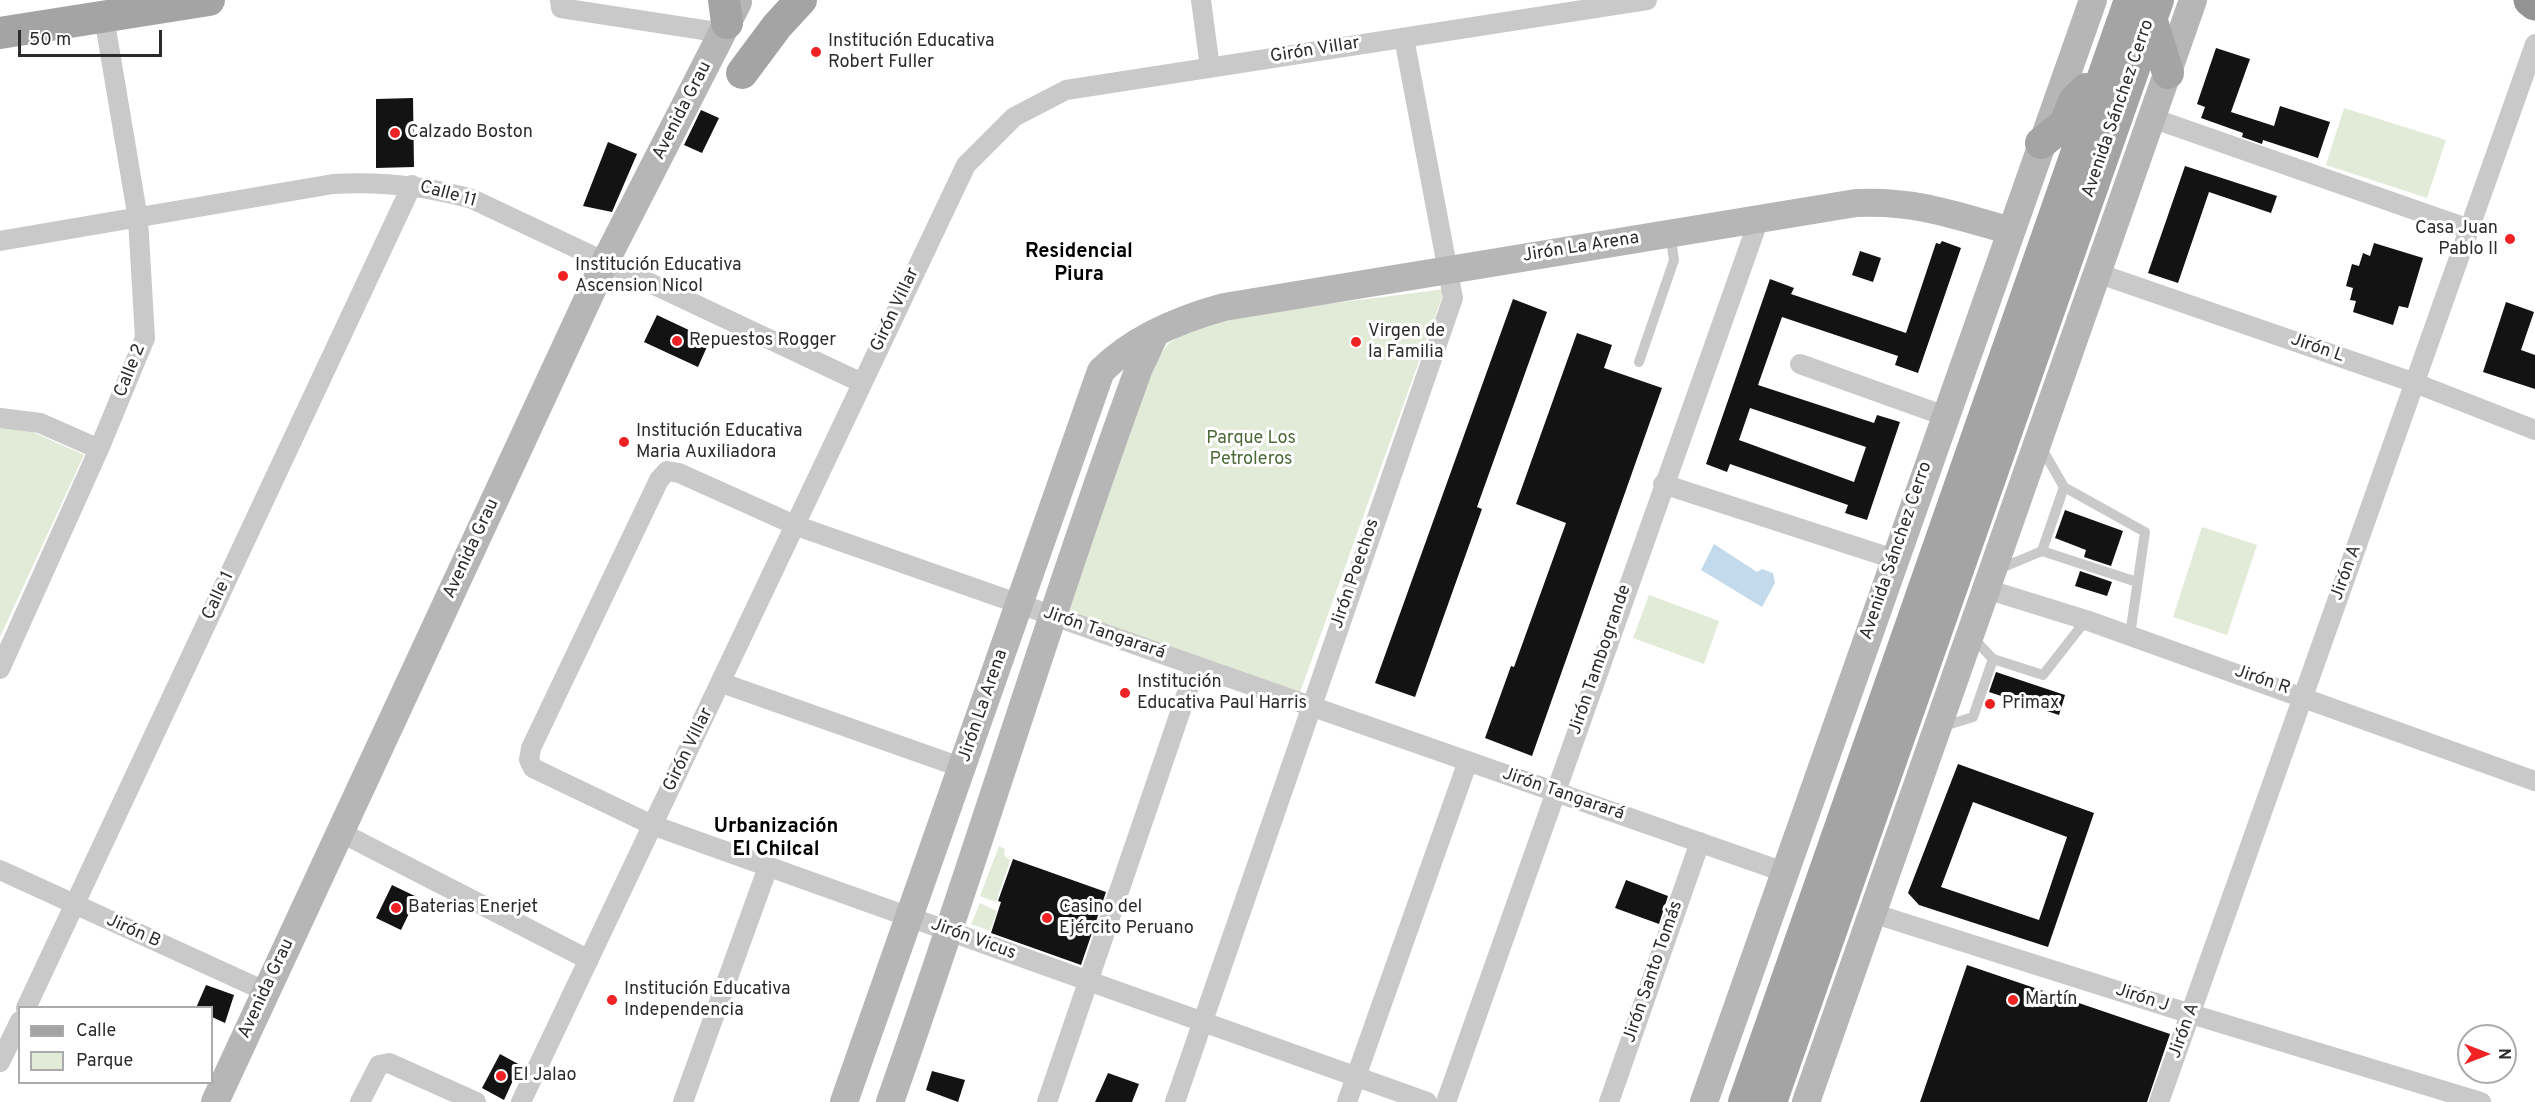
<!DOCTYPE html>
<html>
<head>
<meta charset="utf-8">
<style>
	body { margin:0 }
	#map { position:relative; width:2535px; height:1102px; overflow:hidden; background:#fff; font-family:Overpass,sans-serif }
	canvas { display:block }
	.legend { position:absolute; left:18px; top:1006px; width:195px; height:78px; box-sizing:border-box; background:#fff; border:2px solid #ababab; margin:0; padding:8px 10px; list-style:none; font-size:18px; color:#2c2c2c }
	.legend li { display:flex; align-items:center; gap:12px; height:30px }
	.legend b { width:30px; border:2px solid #ababab }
	.north { position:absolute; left:2457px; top:1024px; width:60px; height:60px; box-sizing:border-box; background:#fff; border:2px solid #ababab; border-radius:50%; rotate:90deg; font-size:16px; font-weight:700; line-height:24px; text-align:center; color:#2c2c2c }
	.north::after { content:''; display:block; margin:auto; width:21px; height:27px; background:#f02223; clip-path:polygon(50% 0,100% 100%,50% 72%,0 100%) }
	.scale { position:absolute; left:18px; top:30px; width:144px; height:27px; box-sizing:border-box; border:3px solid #2c2c2c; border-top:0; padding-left:8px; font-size:18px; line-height:21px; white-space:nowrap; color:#2c2c2c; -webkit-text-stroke:4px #fff; paint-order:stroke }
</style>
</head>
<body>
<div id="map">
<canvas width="2535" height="1102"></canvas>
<ul class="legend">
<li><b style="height:8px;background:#a4a4a4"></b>Calle</li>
<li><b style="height:16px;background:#e1ebd8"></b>Parque</li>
</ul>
<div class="north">N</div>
<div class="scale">50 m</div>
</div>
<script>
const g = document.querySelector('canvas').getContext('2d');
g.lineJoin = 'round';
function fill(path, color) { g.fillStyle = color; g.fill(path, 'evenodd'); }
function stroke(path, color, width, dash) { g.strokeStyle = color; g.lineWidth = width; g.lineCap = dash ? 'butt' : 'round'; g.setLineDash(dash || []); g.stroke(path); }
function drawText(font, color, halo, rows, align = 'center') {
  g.font = font + ' Overpass,sans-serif'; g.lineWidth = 6; g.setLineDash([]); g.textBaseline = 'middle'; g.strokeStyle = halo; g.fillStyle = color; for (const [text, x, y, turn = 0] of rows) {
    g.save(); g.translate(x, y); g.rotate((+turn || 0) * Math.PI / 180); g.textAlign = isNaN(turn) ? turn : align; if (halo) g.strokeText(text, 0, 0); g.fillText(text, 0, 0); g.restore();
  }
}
fill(new Path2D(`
	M2344,108L2446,140L2427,198L2326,165Z
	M1445,289L1299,695L1059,609L1135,390L1168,344L1192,328L1218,318Z
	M0,428H24L84,455L0,637Z
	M2202,527L2257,545L2227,635L2173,617Z
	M1649,595L1719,621L1704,664L1633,638Z
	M999,846L1005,849L1004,855L1010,861L996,902L980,896Z
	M980,903L997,911L990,931L971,924Z`), '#e1ebd8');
fill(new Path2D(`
	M1714,544L1757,572L1762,569L1773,573L1775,583L1762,607L1701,570Z`), '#c3daed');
fill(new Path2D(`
	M2216,48L2250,59L2231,112L2274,126L2280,106L2330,122L2318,158L2263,140L2262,144L2242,137L2243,133L2201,118L2205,107L2197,104Z
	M413,98L414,167L376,168V99Z
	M701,110L719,118L702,153L684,145Z
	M608,142L637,154L612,212L583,206Z
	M2185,166L2277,196L2271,213L2209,192L2178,283L2148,273Z
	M1942,241L1961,248L1918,373L1895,365L1898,356L1782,317L1758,385L1874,423L1877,415L1900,422L1867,520L1845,513L1848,505L1730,464L1727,472L1706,464L1770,279L1794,288L1791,294L1906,333L1936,243L1940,244ZM1750,408L1866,447L1854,482L1739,440Z
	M2374,243L2423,258L2408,308L2399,306L2393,325L2353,312L2356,301L2350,300L2353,288L2346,286L2352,264L2359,266L2363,253L2370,256Z
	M1860,251L1881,258L1873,282L1852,275Z
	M1513,299L1547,312L1477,507L1482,509L1415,697L1375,683Z
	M2506,302L2534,312L2521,350L2535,355V389L2483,372Z
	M657,315L710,340L698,367L644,342Z
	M1577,333L1612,345L1604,368L1662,388L1532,756L1485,738L1511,666L1514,667L1566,523L1516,504Z
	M2065,510L2123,531L2111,566L2084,557L2086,550L2055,538Z
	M2080,571L2112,582L2107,596L2075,586Z
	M1996,672L2065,695L2059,715L1989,692Z
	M1958,764L2094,813L2048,947L1919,905L1908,893ZM1973,802L2067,837L2039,920L1941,887Z
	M1013,859L1106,892L1081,965L991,933L1001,902L998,901Z
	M1626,880L1668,896L1659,924L1615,908Z
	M392,885L417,897L401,930L376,918Z
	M1967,965L2170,1034L2147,1102H1920Z
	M206,985L234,995L225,1023L212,1017V1008H196Z
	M500,1054L520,1065L504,1100L482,1088Z
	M932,1071L965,1080L958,1102L926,1090Z
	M1108,1073L1139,1084L1132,1102H1095Z`), '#131313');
stroke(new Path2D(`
	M1639,362L1674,260L1670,234
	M2064,487L2145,532L2130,635
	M2042,551L2137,582
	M1999,569L2042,551L2064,487L2041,447
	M1993,659L2043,675L2086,620
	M1941,727L1973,717L1993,659L1972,637`), '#c9c9c9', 10);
stroke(new Path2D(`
	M560,0L561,8L723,33
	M1201,0L1210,68
	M2152,118L2469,229
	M0,241L333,184C381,181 426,186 472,199L862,383
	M2097,273L2415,383L2535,430
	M1800,364L1945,416
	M0,418L40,423L99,449
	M1663,484L1894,559
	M1986,589L2086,620L2535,781
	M0,669L99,449L145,338L138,219L104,17
	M722,683L963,768
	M340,832L589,960
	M0,870L267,992
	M1872,913L2191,1014L2481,1102
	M26,1008L412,185
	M0,1062L20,1021
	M360,1102L379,1065L389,1063L476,1102
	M521,1102L966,165L1014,117L1066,90L1647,0
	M683,1102L768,867
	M1047,1102L1196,666
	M1175,1102L1453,298L1404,38
	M1347,1102L1468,761
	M1427,1102L652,825L533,768L529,760L531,748L659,480L667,471L679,473L797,526L1784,872
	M1446,1102L1759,219
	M1609,1102L1700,842
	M2159,1102L2535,44`), '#c9c9c9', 20);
stroke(new Path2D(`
	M215,1102L605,262L738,2
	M844,1102L1101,371C1134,338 1180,319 1224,307L1856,203C1914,200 1955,215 2011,231
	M890,1102C976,859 1050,611 1139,368L1155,334
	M1704,1102L2093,0
	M1806,1102L2193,0`), '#b6b6b6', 28);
stroke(new Path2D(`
	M724,0L727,23
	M2151,18L2168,73
	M0,33L209,0
	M742,73L777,26L801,0
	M2041,143L2065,124L2074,101L2086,89
	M1744,1102L2130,0
	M1771,1102L2158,0`), '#a4a4a4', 32);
stroke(new Path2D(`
	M2530,0L2535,4`), '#939393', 33);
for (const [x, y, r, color] of [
	[816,52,6,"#f02223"],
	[395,133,6,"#f02223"],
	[2510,239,6,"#f02223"],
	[563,276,6,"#f02223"],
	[677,341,6,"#f02223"],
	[1356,342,6,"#f02223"],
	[624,442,6,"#f02223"],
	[1125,693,6,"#f02223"],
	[1990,704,6,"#f02223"],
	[396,908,6,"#f02223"],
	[1047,918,6,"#f02223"],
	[612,1000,6,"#f02223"],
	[2013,1000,6,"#f02223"],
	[501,1076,6,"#f02223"]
]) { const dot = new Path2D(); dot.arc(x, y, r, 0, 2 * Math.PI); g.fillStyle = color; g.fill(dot); stroke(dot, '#fff', 2); }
drawText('18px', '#2c2c2c', '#fff', [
	["Institución Educativa",828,42],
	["Robert Fuller",828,63],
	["Calzado Boston",407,133],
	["Casa Juan",2498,229,"right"],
	["Pablo II",2498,250,"right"],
	["Institución Educativa",575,266],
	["Ascension Nicol",575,287],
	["Virgen de",1368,332],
	["la Familia",1368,353],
	["Repuestos Rogger",689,341],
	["Institución Educativa",636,432],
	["Maria Auxiliadora",636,453],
	["Institución",1137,683],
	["Educativa Paul Harris",1137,704],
	["Primax",2002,704],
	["Baterias Enerjet",408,908],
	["Casino del",1059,908],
	["Ejército Peruano",1059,929],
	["Institución Educativa",624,990],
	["Independencia",624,1011],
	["Martín",2025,1000],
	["El Jalao",513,1076]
], 'left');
drawText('18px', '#2c2c2c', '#fff', [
	["Girón Villar",1315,51,-9],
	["Avenida Sánchez Cerro",2119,109,-71],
	["Avenida Grau",683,111,-63],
	["Calle 11",448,195,15],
	["Jirón La Arena",1581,248,-9],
	["Girón Villar",896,310,-65],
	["Jirón L",2317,349,19],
	["Calle 2",131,371,-68],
	["Avenida Grau",472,549,-65],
	["Avenida Sánchez Cerro",1897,551,-71],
	["Jirón A",2347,573,-70],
	["Jirón Poechos",1356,574,-71],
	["Calle 1",219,596,-65],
	["Jirón Tangarará",1104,634,19],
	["Jirón Tambogrande",1601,660,-71],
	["Jirón R",2262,681,19],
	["Jirón La Arena",984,706,-71],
	["Girón Villar",689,750,-64],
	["Jirón Tangarará",1563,795,19],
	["Jirón B",133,932,24],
	["Jirón Vicus",973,940,20],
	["Jirón Santo Tomás",1654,972,-71],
	["Avenida Grau",267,989,-65],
	["Jirón J",2142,999,18],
	["Jirón A",2185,1031,-70]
]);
drawText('18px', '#4c6a37', '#fff', [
	["Parque Los",1251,439],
	["Petroleros",1251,460]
]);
drawText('bold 20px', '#000', '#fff', [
	["Residencial",1079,253],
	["Piura",1079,276],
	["Urbanización",776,828],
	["El Chilcal",776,851]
]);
</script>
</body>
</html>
